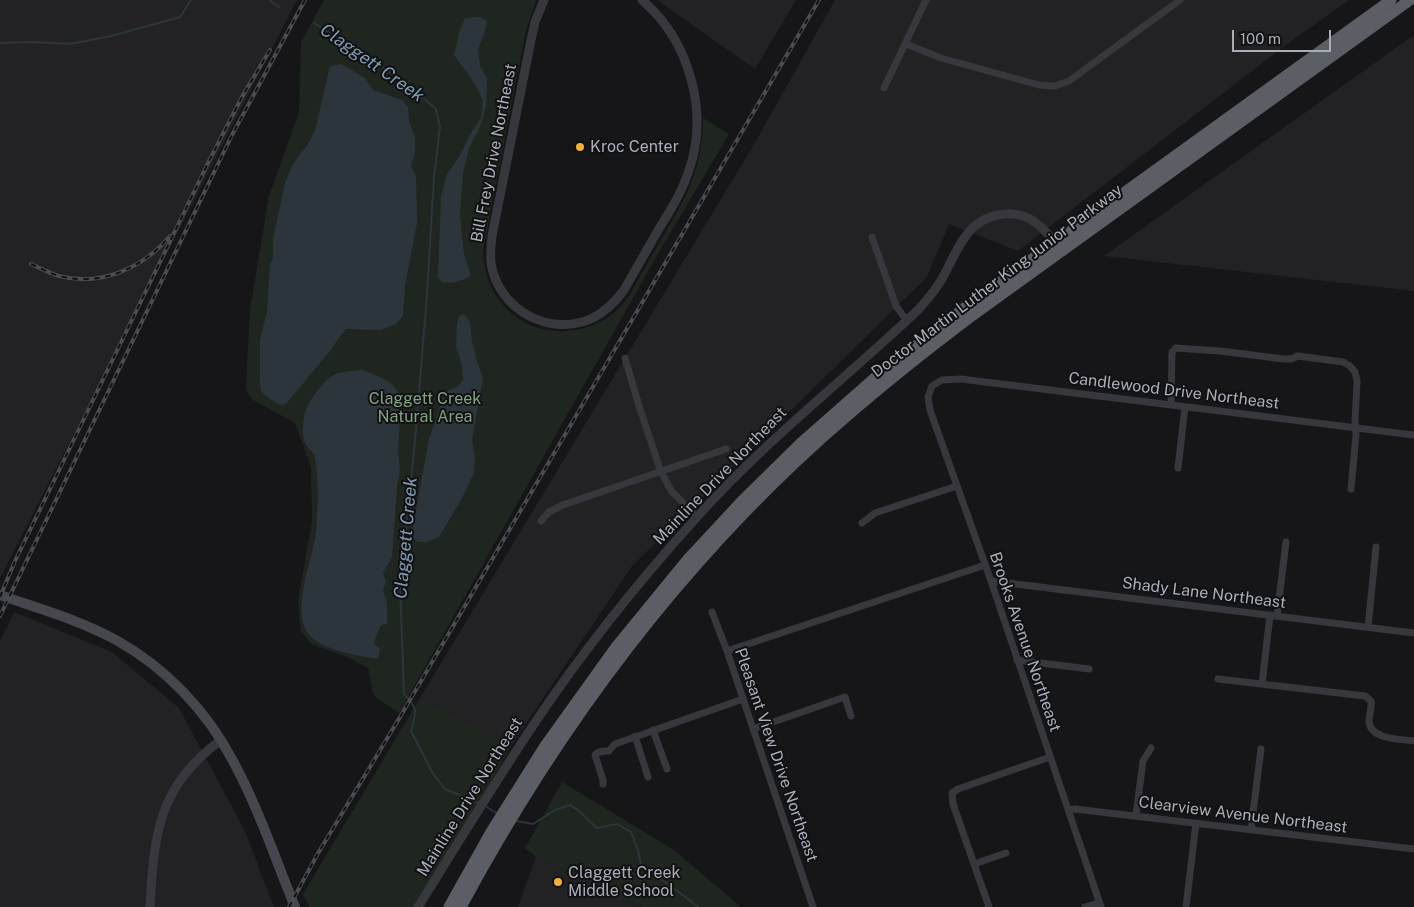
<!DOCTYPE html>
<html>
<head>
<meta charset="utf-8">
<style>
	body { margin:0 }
	#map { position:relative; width:1414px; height:907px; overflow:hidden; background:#161618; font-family:"Public Sans",sans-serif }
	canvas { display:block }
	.scale { position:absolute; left:1232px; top:30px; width:99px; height:22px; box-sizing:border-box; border:2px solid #a8adb8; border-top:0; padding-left:6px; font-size:15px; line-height:18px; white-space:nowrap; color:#a8adb8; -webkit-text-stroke:4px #111113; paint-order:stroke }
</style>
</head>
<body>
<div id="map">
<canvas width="1414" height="907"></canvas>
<div class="scale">100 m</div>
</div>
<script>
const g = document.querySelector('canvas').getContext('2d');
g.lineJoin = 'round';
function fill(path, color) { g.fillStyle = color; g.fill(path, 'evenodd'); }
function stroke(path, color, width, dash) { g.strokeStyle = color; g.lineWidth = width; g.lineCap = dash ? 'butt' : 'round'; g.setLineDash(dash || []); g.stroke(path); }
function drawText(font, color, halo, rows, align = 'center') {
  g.font = font + ' "Public Sans",sans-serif'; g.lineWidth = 4; g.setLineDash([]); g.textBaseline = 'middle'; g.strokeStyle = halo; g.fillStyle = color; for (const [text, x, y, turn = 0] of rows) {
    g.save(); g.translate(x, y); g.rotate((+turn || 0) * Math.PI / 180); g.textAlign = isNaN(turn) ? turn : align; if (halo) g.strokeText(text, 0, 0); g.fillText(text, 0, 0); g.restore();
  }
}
fill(new Path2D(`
	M0,0H297L0,578Z
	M657,0H796L755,69Z
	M835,0H1349L1291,41L1018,251L949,224L927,277L632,566L511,746L420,698L753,146Z
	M1414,35V291L1104,256Z
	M14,612L112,652L179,708L244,829L274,907H0V641Z
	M536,857L641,907H518Z`), '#222225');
fill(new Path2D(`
	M324,0H536L526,30L483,251C485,282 496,304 522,321C535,329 551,332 566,331C585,330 603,323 617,310C629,299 636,283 644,269C657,247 670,225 682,203C696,176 703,149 703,118L729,134L655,259L399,713L374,696L368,668L349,658L312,644L301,632L298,600L312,521L311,468L295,423L253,400L247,392L246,386L250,310L269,196L299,112L301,42Z
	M420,698L511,746L423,907H309L303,894Z
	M562,782L674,850L741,907H641L536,857L525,848Z`), '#1e261f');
fill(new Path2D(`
	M480,17L487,21L485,31L478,49L480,66L487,78L486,106L480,127L469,148L463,174L460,216L464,254L471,276C461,281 453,284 442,282L438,277L441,197L447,174L459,157L472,131L481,118L483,100L475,84L454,55L459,33L465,18Z
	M341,64L365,78L373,90L402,100L408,107L409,121L415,138V152L411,166L416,176L417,223L405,286L403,316L396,324L381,330L346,329L338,339L330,351L286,404L280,405L267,397L261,391L260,380V340L267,311L270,264L273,258V239L285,183L293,164L308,144L315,131L330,66Z
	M464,314L470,321L472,342L477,361L483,379L472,440L475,459L474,473L461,500L439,537L427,542H418L411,537L429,439L445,392L457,387L463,380L462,366L456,346L457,324L459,316Z
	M362,370L373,374L390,382L400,394L401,402L398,449L400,470L397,487L392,557C389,564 385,567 383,573L386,581L383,590L387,603V624L381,625L375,639L374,644L380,649L378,658H373C355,656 317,648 307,632C293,608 310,565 315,539C317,525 317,511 318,497C318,489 317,462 314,455C312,451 307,447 305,443C301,432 303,416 308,405C312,398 324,380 332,376C341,371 352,371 362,370Z`), '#2c353c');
stroke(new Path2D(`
	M269,0L279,7
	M314,23L369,58L412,88L436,109L440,127L434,177L427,295L415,441L400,586L404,694C419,709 416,712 411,731L432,772L445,789L478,803
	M0,43L31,42L70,44L111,36L180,17L191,0
	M485,806L498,814
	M516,821L533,824L555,810L570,805C582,811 587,820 597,828L617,824L631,832L638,850L641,866L675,889L698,907`), '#2c353c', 2);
stroke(new Path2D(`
	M906,44L941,58L1039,85L1055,86L1069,81L1180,0
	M884,88L926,0
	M872,237L896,306L907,321
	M625,358L640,409L661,472L672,492L697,516
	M1171,405L1172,352L1176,348L1220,351L1284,359H1291L1298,356L1343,362L1350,366L1355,372L1357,381L1355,422L1356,435L1351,489
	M1178,468L1185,407
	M541,521L549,512L563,505L726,449
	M862,523L875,513L957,486
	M991,581L1414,633
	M712,612L727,651L813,907
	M1277,616L1286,542
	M1368,627L1376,547
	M727,651L985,565
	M1017,660L1089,669
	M1218,679L1365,696L1371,701C1372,708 1369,715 1369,721C1370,740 1401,739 1414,741
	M1262,684L1270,615
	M753,729L845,697L851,716
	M653,730L667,769
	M635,736L648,777
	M603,784V780L595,755C598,751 604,751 609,751L615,744L743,699
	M1068,810L1075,809L1414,849
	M1136,815L1143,761L1151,748
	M1251,829L1261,749
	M974,864L1006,853
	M989,907L953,804L952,793L958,789L1050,757
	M1085,907L1099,903
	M1101,907L991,581L930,410L928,397L932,386L942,380L961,379L1414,435
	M1186,907L1196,823`), '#37383d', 7);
stroke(new Path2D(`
	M544,0L535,22L531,40L492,236C491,245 490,254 491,263C498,310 550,338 593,318C606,311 616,301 624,290C636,269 648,248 660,227C671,210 682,192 688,173C710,114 690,41 642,0
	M150,907C154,834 158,786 221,740
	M418,907C456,846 494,784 534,724C583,651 638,582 697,517C765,441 845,379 918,310C927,300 935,291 942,279C958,250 966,217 1006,214C1030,212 1045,229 1058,247`), '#37383d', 9);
stroke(new Path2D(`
	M0,595C39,609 80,620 116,640C165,667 207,711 233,761C258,807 275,858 295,907`), '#45474d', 10);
stroke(new Path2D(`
	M449,907L491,832L545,746L616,647L688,559L742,501L801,443L876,377L963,309L1391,0
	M461,907C555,733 675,570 822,438C871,394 921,354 973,315L1410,0`), '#5b5e65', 11);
const rail = new Path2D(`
	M31,264C40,268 49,273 59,276C101,287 143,268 170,236
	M0,597L15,561L209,161L243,95L270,50
	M0,616L232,135L305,0
	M289,907L317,855L400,717L819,0`);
stroke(rail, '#4a4c52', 4);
stroke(rail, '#111113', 2, [5.5]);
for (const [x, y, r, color] of [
	[580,147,5,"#f2b134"],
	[558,882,5,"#f2b134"]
]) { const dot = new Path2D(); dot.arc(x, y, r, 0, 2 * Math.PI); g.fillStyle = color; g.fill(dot); stroke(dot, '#111113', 2); }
drawText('16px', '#a8adb8', '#111113', [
	["Kroc Center",590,147],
	["Claggett Creek",568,873],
	["Middle School",568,891]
], 'left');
drawText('16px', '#a8adb8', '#111113', [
	["Bill Frey Drive Northeast",494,153,-79],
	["Doctor Martin Luther King Junior Parkway",997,281,-37],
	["Candlewood Drive Northeast",1174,391,7],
	["Mainline Drive Northeast",720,476,-46],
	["Shady Lane Northeast",1204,593,7],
	["Brooks Avenue Northeast",1025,642,71],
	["Pleasant View Drive Northeast",776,755,71],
	["Mainline Drive Northeast",470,797,-58],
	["Clearview Avenue Northeast",1243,815,7]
]);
drawText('16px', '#7fa381', '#111113', [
	["Claggett Creek",425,399],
	["Natural Area",425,417]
]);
drawText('italic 18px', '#7f9bb3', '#111113', [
	["Claggett Creek",372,63,35],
	["Claggett Creek",406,538,-85]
]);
</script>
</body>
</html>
